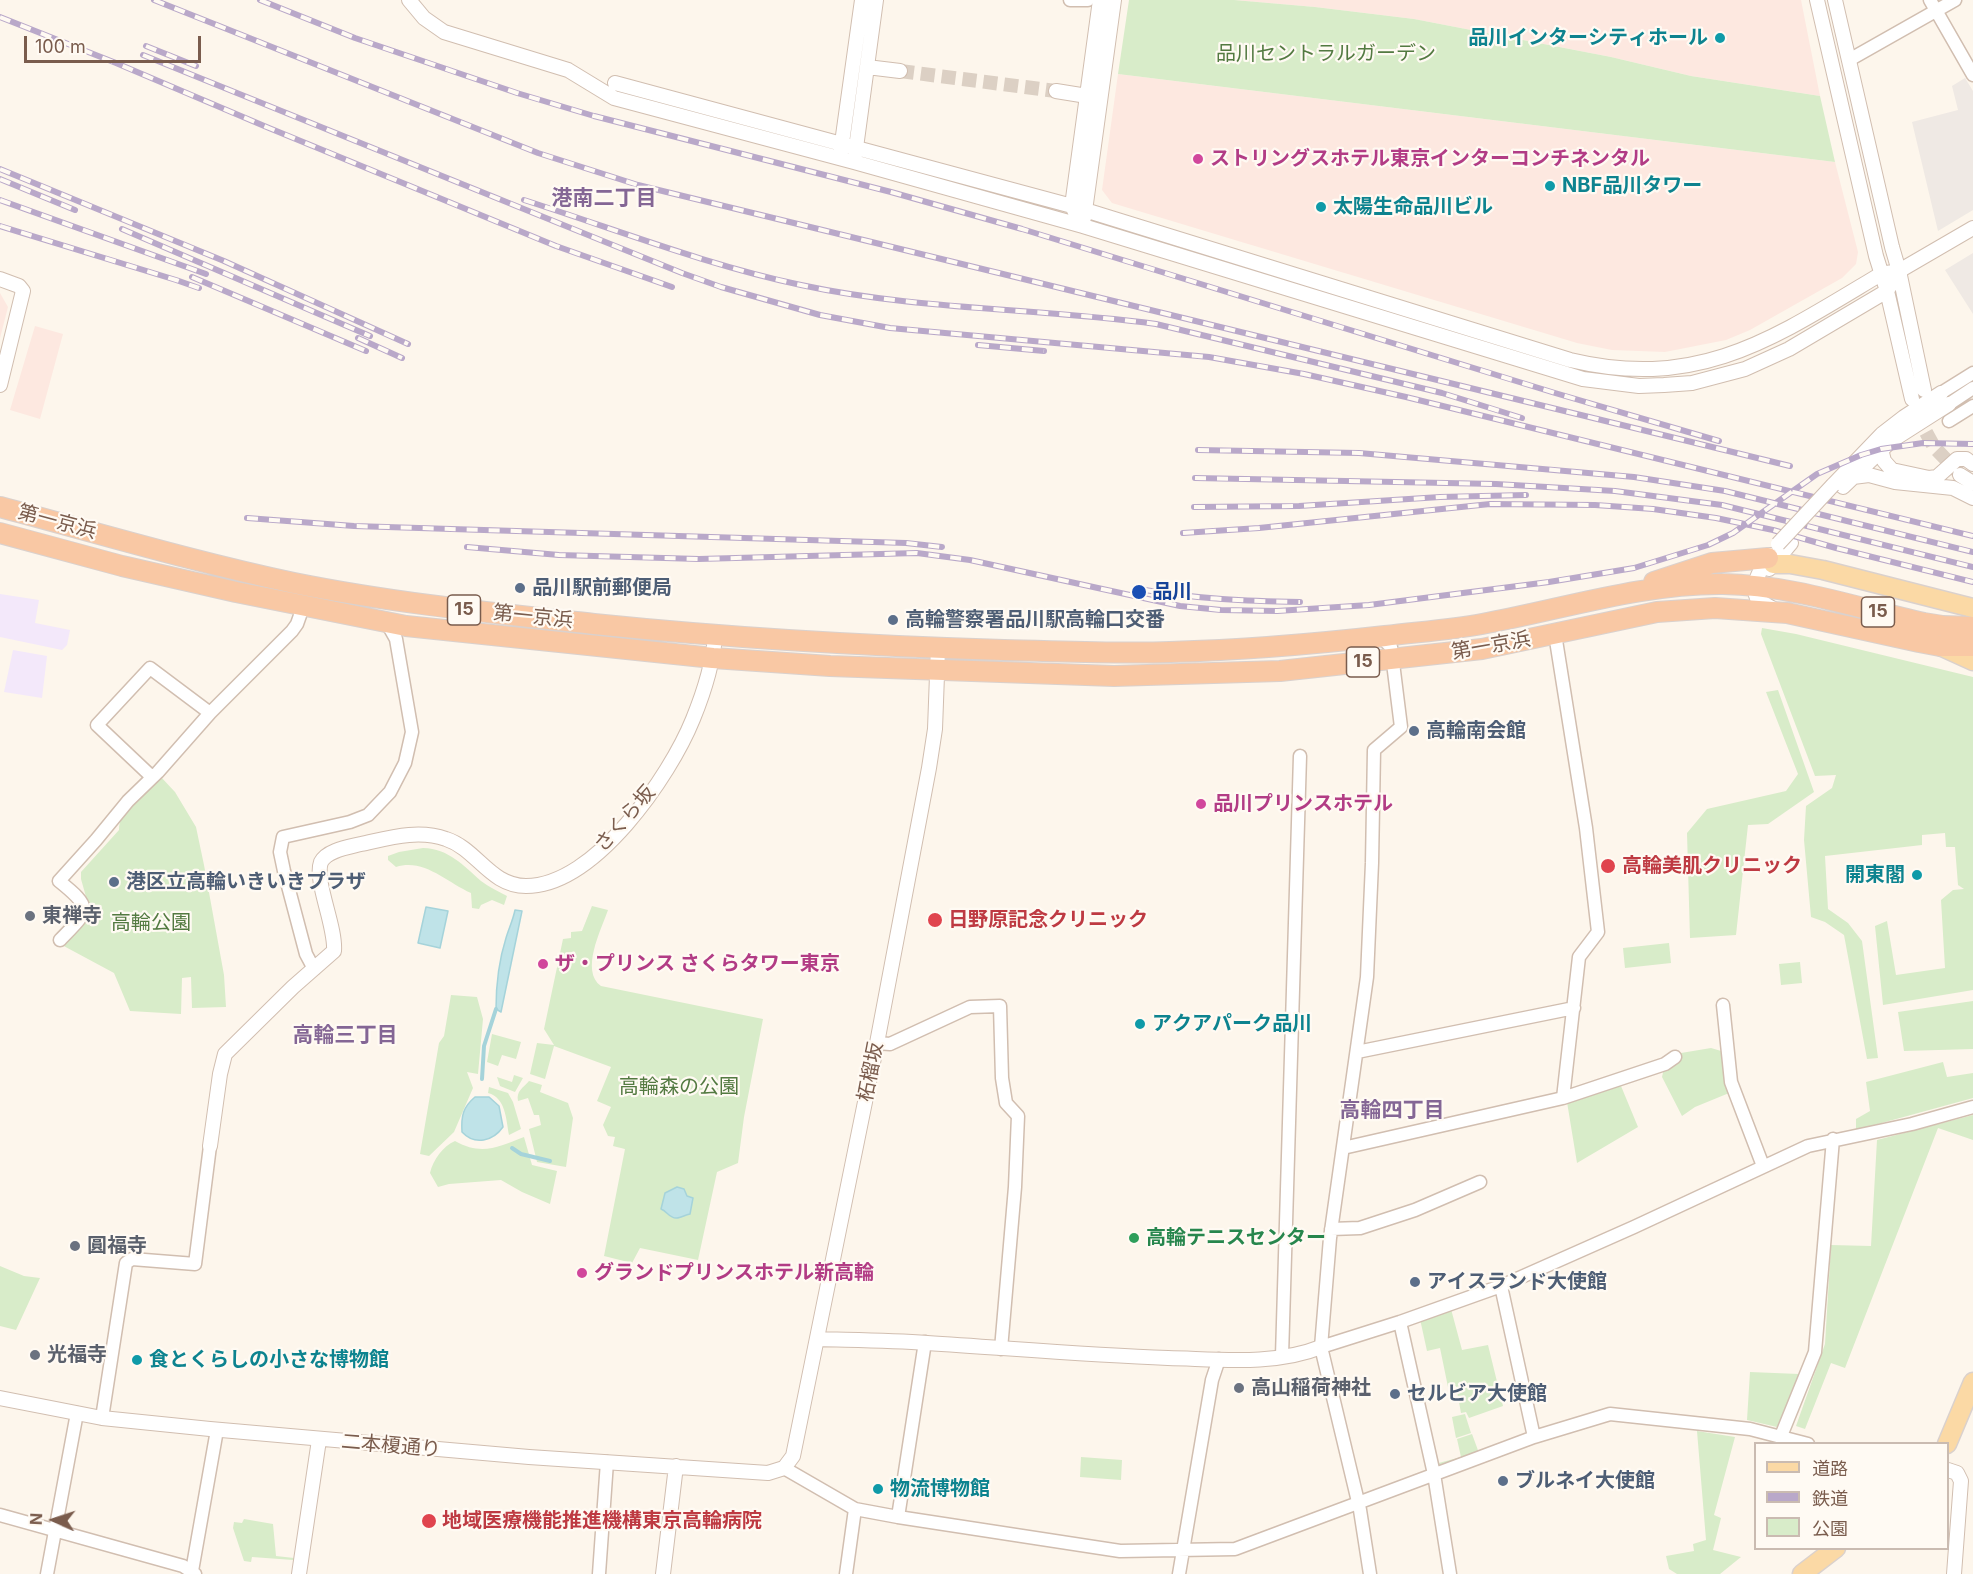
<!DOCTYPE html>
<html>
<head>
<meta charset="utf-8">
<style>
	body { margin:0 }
	#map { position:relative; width:1973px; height:1574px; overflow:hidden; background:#fdf6ec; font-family:Inter,"Noto Sans JP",sans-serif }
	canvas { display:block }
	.legend { position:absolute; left:1754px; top:1442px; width:195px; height:108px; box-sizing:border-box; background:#fffaf3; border:2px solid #cabbb1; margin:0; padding:8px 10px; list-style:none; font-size:18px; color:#7a5c4d }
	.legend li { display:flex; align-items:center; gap:12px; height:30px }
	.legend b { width:30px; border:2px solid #cabbb1 }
	.north { position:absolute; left:24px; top:1490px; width:60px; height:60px; -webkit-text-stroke:4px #fffaf3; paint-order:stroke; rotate:273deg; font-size:16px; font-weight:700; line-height:24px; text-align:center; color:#7a5c4d }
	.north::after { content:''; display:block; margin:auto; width:21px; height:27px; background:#7a5c4d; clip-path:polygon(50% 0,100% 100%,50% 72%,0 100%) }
	.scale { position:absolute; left:24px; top:36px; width:177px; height:27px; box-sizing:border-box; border:3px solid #7a5c4d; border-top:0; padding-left:8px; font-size:18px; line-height:21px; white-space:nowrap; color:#7a5c4d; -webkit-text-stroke:4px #fffaf3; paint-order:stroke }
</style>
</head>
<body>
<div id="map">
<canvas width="1973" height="1574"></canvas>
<ul class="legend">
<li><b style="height:8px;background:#fbd9a5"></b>道路</li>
<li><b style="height:8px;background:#b9a8c9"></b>鉄道</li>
<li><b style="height:16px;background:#d8ecc9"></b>公園</li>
</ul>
<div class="north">N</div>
<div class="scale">100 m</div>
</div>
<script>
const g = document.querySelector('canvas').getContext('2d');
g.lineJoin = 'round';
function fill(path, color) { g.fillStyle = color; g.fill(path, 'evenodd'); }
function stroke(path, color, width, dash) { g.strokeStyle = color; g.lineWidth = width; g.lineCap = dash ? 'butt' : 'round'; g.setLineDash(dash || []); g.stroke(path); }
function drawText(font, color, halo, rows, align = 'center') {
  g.font = font + ' Inter,"Noto Sans JP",sans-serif'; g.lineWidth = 4.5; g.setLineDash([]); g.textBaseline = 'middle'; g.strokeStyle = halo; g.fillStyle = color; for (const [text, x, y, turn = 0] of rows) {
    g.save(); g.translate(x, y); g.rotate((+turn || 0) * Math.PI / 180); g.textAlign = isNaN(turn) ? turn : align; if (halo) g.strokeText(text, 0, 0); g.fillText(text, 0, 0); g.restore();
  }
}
fill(new Path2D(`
	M1234,0H1801L1820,96L1691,76L1611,57L1414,19L1315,7Z
	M1118,74L1835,162L1858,252L1856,264L1842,278L1750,330L1726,340L1665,352L1612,350L1577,343L1112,203L1102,190Z
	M0,293L8,307L0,338Z
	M35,326L63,334L40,419L10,410Z`), '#fde8e0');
fill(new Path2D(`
	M1965,78L1973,91V210L1938,231L1912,122L1958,110L1952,86Z
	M1973,253V314L1945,270Z`), '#efe9e4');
fill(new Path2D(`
	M0,594L39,600L35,623L70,630L67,645L62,650L0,637Z
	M13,650L47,656L42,698L4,692Z`), '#f3e8fa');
fill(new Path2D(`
	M1129,0H1234L1315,7L1414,19L1611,57L1691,76L1820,96L1835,162L1118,74Z
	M1762,628L1796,634L1973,677V990L1883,1005L1875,926L1887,921L1896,975L1945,968L1941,900L1953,890L1964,889L1958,885L1955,847H1946L1945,833L1922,835V845L1825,856L1828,909L1848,923L1862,941L1878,1058L1867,1059L1844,935L1825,922L1811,917L1804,840L1806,806L1832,788L1836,775L1815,776L1761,634Z
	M1778,690L1814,792L1768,824L1748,825L1736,935L1690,938L1687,833L1707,809L1786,791L1798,774L1766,692Z
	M160,776L175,792L196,827L204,865L224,975L226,1007L192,1008L191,977L182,978L181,1014L130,1011L114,973L60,944L90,911L81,879V872L119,830C119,808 145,790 160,776Z
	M423,848C449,849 463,865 481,881C489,887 498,891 507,896L504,905L492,900L481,905L479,909L472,908L471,893C446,882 424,858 396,867L388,860V856L399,852Z
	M592,906L608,910C601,930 580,971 601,986L763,1019L744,1117L738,1163L717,1172L698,1260L640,1248L632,1263L604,1256L625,1149L613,1146L615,1137L608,1136L603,1125L611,1107L597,1101L611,1067L554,1046L545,1079L530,1074L537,1043L554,1045L544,1029L563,939L571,938V932L582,931Z
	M1669,943L1671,963L1625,968L1623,948Z
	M1800,962L1802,983L1781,985L1779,964Z
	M451,995L477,997L483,1019L478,1074L467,1072L473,1088L454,1132L429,1156L420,1154L439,1043L444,1036Z
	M1973,1001V1049L1904,1051L1898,1012Z
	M492,1034L521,1042L516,1059L502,1055L498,1066L487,1062Z
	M1711,1048L1728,1053L1734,1091L1695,1107L1682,1116L1662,1077L1665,1064L1681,1053Z
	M1943,1062L1947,1077L1973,1073V1098L1856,1130V1119L1870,1111L1866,1082Z
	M514,1075L523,1078L515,1092L500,1086L497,1077L512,1082Z
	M529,1081L542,1085L540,1092L568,1103L573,1118L566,1167L537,1162L529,1129L541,1125L539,1115H534L528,1098L518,1101C516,1091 523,1088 529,1081Z
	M1621,1086L1638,1127L1577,1163L1567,1102Z
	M489,1087L508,1093L513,1102L521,1129L509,1135C506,1119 506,1098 488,1093Z
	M1973,1115V1140L1938,1128L1845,1368L1831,1363L1805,1429L1796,1426L1825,1344L1831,1245L1871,1246L1877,1140Z
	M524,1137L532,1165L557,1171L550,1204L522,1192L501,1180L449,1184L438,1187L430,1173C433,1160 443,1146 455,1141C482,1156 498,1147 524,1137Z
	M0,1266L24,1276L40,1278L16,1330L0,1326Z
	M1451,1309L1462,1350L1488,1345L1503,1406L1469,1418L1466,1412L1461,1413L1456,1386L1448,1387L1440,1348L1427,1351L1420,1319Z
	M1750,1372L1799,1374L1777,1427L1747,1420Z
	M1465,1414L1471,1433L1456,1438L1452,1417Z
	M1697,1431L1735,1437L1714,1515L1721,1518L1713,1550L1741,1557L1720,1574H1677L1669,1569L1666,1556L1694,1551L1693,1544L1706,1540Z
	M1472,1434L1479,1453L1440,1467L1435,1466V1464L1461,1457L1457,1439Z
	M1081,1457L1122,1460L1121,1480L1080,1477Z
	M244,1519L273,1524L276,1556L294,1558L293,1560L252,1557L251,1562L244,1561L233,1528L234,1522L242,1523Z`), '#d8ecc9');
const water = new Path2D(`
	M426,907L448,911L440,948L418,943Z
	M515,910L522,911L501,1012L496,1009C496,986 499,960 506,938C509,928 513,920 515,910Z
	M475,1097H489L499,1106L503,1127C493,1141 475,1146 462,1132C461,1116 463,1107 475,1097Z
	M677,1187L684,1189L687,1196L693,1198L690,1214C685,1215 680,1218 677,1218C670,1219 667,1211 661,1209L665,1193Z`);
fill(water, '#bfe3e8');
stroke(water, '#a5d3da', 1.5);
stroke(new Path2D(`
	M482,1079L484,1046L496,1009
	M512,1148L521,1154L550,1161`), '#a5d3da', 4);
stroke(new Path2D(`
	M900,71L1056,91
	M1916,414L1934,447L1959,473`), '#dcd0c4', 14, [14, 7]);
const minor = new Path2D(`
	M1070,0H1088
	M1930,0L1973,75
	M1849,60L1955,0
	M1941,393L1973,373
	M1949,404L1973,388
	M1949,421L1973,406
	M1555,634L1586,828L1598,932L1579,957L1563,1098
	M152,777L97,725L150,668L210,713
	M60,940C89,910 94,909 59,881L96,840L128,801L158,772L210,713L292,631L297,624L303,607
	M314,969L306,954L284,871L280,852L283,837L350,822L368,815L390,792L405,763L412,732L396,639L387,623
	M1723,1005L1731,1082L1763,1166
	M877,1043L890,1044L970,1007L1000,1006L1002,1078L1006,1103L1018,1116L1015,1187L1001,1349
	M1357,1052L1574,1008
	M1343,1148L1563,1098L1665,1064L1675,1057
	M1331,1229L1360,1228L1415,1210L1480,1182
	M1501,1286L1534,1437
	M1400,1322L1434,1474L1450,1574
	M1321,1347L1400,1322L1501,1286L1634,1227L1808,1146L1912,1124L1973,1107
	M1282,1356L1300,756
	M102,1418L126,1263L132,1259L195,1264L210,1146
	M1781,1436L1815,1352L1833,1139
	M784,1468L855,1509L898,1517L1120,1551L1235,1549L1534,1437L1610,1414L1750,1429L1808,1444
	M0,1515L183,1566L195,1574
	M898,1517L925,1342
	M192,1571L217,1430
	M47,1574L77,1413
	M599,1574L607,1462
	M846,1574L855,1509
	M1179,1574L1212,1380L1219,1359
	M1370,1574L1360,1510L1321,1347L1330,1238L1367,977L1372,863L1374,750L1401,727L1391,647L1384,640L1376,638`);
const tertiary = new Path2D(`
	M409,0L424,18L444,32L568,70L614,98L854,162L1083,226L1583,379L1639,386L1664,385L1692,383L1745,369L1789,349L1887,291L1899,271
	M1817,0L1876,256L1887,291L1912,399
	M1835,0L1892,247L1899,271L1924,390
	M867,67L900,71
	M615,83L1072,206L1570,360C1700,391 1774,338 1881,274L1899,271L1973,228
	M1056,91L1087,96
	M841,150L862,0
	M855,155L876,0
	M1076,214L1072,206L1100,0
	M1084,218L1114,0
	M0,279L19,286L23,291L0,385
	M1881,449L1884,461L1892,470L1929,478L1937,477L1957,459H1966L1973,464
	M1960,475L1973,483
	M1853,477L1869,475L1895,482L1953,488L1973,498
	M1833,485L1882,434L1904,417L1941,393
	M1843,487L1891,441L1949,404
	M1770,555C1762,568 1749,584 1758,600L1775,610
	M1769,569L1791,543
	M210,1146L220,1074L225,1054L293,987L334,951C336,926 314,881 321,862C327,850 349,847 361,844C389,838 418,829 446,839C477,849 490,886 526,886C595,886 670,776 693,719C704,692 713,665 715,636
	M818,1339C854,1340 891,1340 927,1343C1007,1348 1087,1355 1168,1358C1217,1359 1274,1366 1321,1347
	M0,1398L102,1418L210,1429L529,1457L768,1473L784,1468L793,1456L877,1043L929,768L935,729L938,648
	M1948,1470L1957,1473L1961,1481L1954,1574
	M299,1574L319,1440
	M663,1574L676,1466`);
const primary = new Path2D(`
	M1773,564H1790L1823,570L1973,608
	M1940,646L1973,661
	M1947,1444L1973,1382
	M1802,1574L1836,1548`);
const trunk = new Path2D(`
	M0,507C98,533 195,562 294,583C393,603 494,613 594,624C731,638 867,646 1004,650C1059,651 1115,654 1170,652C1242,650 1314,644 1385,636C1417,632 1450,630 1482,624C1560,610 1643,583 1723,584C1792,585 1857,608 1924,623L1943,626L1973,627
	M0,533L122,566L236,592L406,626L713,658L830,666L1114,676L1280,671L1482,649L1657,612L1715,608L1787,613L1919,642L1940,646H1973
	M1654,582L1712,563L1768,558`);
stroke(minor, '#d1beb0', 15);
stroke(tertiary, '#d1beb0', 16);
stroke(primary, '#dad1cd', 21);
stroke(trunk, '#dad1cd', 22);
stroke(minor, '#fff', 12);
stroke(tertiary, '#fff', 14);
stroke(primary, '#fbd9a5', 18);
stroke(trunk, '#f9c8a4', 20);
const rail = new Path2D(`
	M154,0L538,153L638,185L1790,466
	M260,0L355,38L517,93L594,116L891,192L1022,229L1555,393L1719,441
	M0,17L116,63L269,128L556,246L672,287
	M146,46L196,66
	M143,55L682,273L721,287L820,315L890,328L1209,357L1304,374L1406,397L1973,536
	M0,169L224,261L408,344
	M0,179L75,210
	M0,200L206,274
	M524,200C615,229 706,265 801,285C917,310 1038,308 1156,324L1442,393L1522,418
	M0,226L176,280L199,288
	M122,229L370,336
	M192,277L366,351
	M358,338L402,358
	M978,345L1044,351
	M1198,450L1359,453L1634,477L1725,491L1973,552
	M1195,478L1496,484L1615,491L1722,505L1973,567
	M1194,507L1299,506L1440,497L1526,495
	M247,518L354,526L906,543L942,547
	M1183,533L1259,528L1490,504L1595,505L1653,509L1716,518L1773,530L1836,548L1973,582
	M467,547L559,555L699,559L917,553L970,560L1180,606L1221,610L1277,611L1369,605L1549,582L1634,568L1708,545L1733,533L1817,474L1861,455L1881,449L1923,443L1973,444
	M1145,590C1197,599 1247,601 1300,602`);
stroke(rail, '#b9a8c9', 6);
stroke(rail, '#fffaf3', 4, [11]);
const tertiaryBridge = new Path2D(`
	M1778,544L1833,485`);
stroke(tertiaryBridge, '#d1beb0', 16, []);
stroke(tertiaryBridge, '#fff', 14);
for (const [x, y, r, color] of [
	[1720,38,6,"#0f9aa8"],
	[1198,159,6,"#d1479c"],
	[1550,186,6,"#0f9aa8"],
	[1321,207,6,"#0f9aa8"],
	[520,588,6,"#5c6f8a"],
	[1139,592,8,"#1a4fb4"],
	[893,620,6,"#5c6f8a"],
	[1414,731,6,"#5c6f8a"],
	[1201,804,6,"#d1479c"],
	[1608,866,8,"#e0444e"],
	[1917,875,6,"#0f9aa8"],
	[114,882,6,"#5c6f8a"],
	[30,916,6,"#6b7280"],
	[935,920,8,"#e0444e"],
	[543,964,6,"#d1479c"],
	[1140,1024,6,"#0f9aa8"],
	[1134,1238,6,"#2e9e5b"],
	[75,1246,6,"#6b7280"],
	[582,1273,6,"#d1479c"],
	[1415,1282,6,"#5c6f8a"],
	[35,1355,6,"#6b7280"],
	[137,1360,6,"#0f9aa8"],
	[1239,1388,6,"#6b7280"],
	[1395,1394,6,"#5c6f8a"],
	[1503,1481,6,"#5c6f8a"],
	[878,1489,6,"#0f9aa8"],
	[429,1521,8,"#e0444e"]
]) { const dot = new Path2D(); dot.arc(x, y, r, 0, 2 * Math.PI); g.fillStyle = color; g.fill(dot); stroke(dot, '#fffaf3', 2); }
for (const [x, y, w] of [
	[464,610,33],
	[1878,612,33],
	[1363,662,33]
]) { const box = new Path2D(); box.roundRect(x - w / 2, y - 15, w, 30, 4.5); g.fillStyle = '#fffaf3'; g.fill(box); stroke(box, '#7a5c4d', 1.5); }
drawText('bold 18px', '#7a5c4d', null, [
	["15",464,610],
	["15",1878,612],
	["15",1363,662]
]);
drawText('bold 20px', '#0d838f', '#fffaf3', [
	["品川インターシティホール",1708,38,"right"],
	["NBF品川タワー",1562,186],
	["太陽生命品川ビル",1333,207],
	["開東閣",1905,875,"right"],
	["アクアパーク品川",1152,1024],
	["食とくらしの小さな博物館",149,1360],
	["物流博物館",890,1489]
], 'left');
drawText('20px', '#537a41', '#fffaf3', [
	["品川セントラルガーデン",1326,54],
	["高輪公園",151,923],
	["高輪森の公園",679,1087]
]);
drawText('bold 20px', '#b23c85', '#fffaf3', [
	["ストリングスホテル東京インターコンチネンタル",1210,159],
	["品川プリンスホテル",1213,804],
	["ザ・プリンス さくらタワー東京",555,964],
	["グランドプリンスホテル新高輪",594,1273]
], 'left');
drawText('20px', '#7a5c4d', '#fffaf3', [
	["第一京浜",57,522,15],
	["第一京浜",533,617,6],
	["第一京浜",1491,646,-10],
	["さくら坂",625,819,-49],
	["柘榴坂",871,1072,-79],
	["二本榎通り",391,1446,5]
]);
drawText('bold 20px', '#4e5e75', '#fffaf3', [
	["品川駅前郵便局",532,588],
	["高輪警察署品川駅高輪口交番",905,620],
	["高輪南会館",1426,731],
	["港区立高輪いきいきプラザ",126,882],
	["アイスランド大使館",1427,1282],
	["セルビア大使館",1407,1394],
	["ブルネイ大使館",1515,1481]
], 'left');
drawText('bold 20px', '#164399', '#fffaf3', [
	["品川",1152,592]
], 'left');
drawText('bold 20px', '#be3a42', '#fffaf3', [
	["高輪美肌クリニック",1622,866],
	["日野原記念クリニック",948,920],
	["地域医療機能推進機構東京高輪病院",442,1521]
], 'left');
drawText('bold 20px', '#5b616d', '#fffaf3', [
	["東禅寺",42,916],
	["圓福寺",87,1246],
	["光福寺",47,1355],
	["高山稲荷神社",1251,1388]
], 'left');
drawText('bold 20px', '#27864d', '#fffaf3', [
	["高輪テニスセンター",1146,1238]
], 'left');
drawText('bold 21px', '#846695', '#fffaf3', [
	["港南二丁目",604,199],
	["高輪三丁目",345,1036],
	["高輪四丁目",1392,1111]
]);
</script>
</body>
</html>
